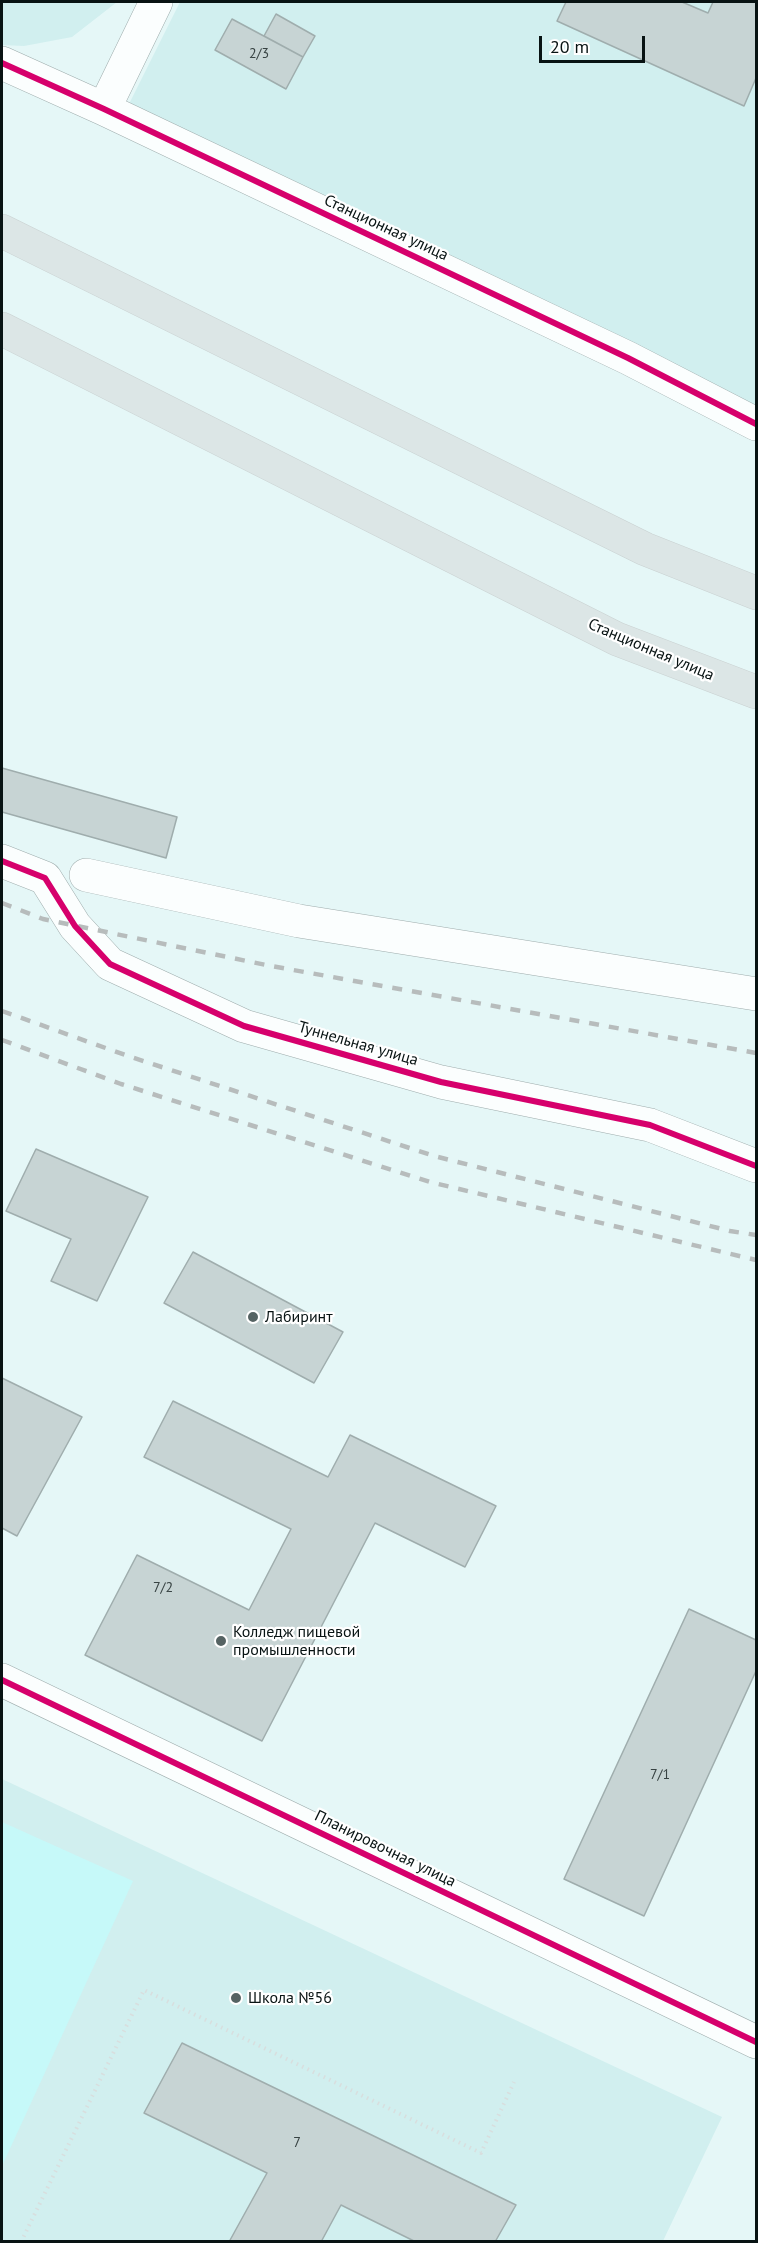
<!DOCTYPE html>
<html>
<head>
<meta charset="utf-8">
<style>
	body { margin:0 }
	#map { position:relative; width:758px; height:2243px; overflow:hidden; background:#e5f7f7; font-family:"PT Sans",sans-serif }
	canvas { display:block }
	.frame { position:absolute; inset:0; border:3px solid #081313; pointer-events:none }
	.scale { position:absolute; left:539px; top:36px; width:106px; height:27px; box-sizing:border-box; border:3px solid #081313; border-top:0; padding-left:8px; font-size:18px; line-height:21px; white-space:nowrap; color:#081313; -webkit-text-stroke:4px #fff; paint-order:stroke }
</style>
</head>
<body>
<div id="map">
<canvas width="758" height="2243"></canvas>
<div class="frame"></div>
<div class="scale">20 m</div>
</div>
<script>
const g = document.querySelector('canvas').getContext('2d');
g.lineJoin = 'round';
function fill(path, color) { g.fillStyle = color; g.fill(path, 'evenodd'); }
function stroke(path, color, width, dash) { g.strokeStyle = color; g.lineWidth = width; g.lineCap = dash ? 'butt' : 'round'; g.setLineDash(dash || []); g.stroke(path); }
function drawText(font, color, halo, rows, align = 'center') {
  g.font = font + ' "PT Sans",sans-serif'; g.lineWidth = 4.5; g.setLineDash([]); g.textBaseline = 'middle'; g.strokeStyle = halo; g.fillStyle = color; for (const [text, x, y, turn = 0] of rows) {
    g.save(); g.translate(x, y); g.rotate((+turn || 0) * Math.PI / 180); g.textAlign = isNaN(turn) ? turn : align; if (halo) g.strokeText(text, 0, 0); g.fillText(text, 0, 0); g.restore();
  }
}
fill(new Path2D(`
	M2,2H117L72,37L24,46L2,45Z
	M180,2H756V406L128,106Z
	M2,1779L722,2117L663,2241L2,2242Z`), '#d1efef');
fill(new Path2D(`
	M2,1822L133,1881L2,2166Z`), '#c6f9f9');
const building = new Path2D(`
	M566,2H682L708,13L713,2H756V78L744,106L557,21Z
	M276,14L315,36L303,57L264,36Z
	M232,19L303,57L286,89L215,50Z
	M2,768L177,817L166,858L2,812Z
	M36,1149L148,1197L97,1301L51,1281L71,1239L6,1211Z
	M193,1252L343,1332L314,1383L164,1303Z
	M2,1378L82,1417L17,1536L2,1528Z
	M173,1401L328,1477L350,1435L496,1506L465,1567L375,1523L262,1741L85,1655L137,1555L249,1610L291,1529L144,1457Z
	M689,1609L756,1640V1671L644,1916L564,1879Z
	M182,2043L516,2205L495,2242H416L341,2205L321,2242H229L267,2173L144,2113Z`);
fill(building, '#c7d4d4');
stroke(building, '#9fadad', 1.5);
const minor = new Path2D(`
	M2,63L104,109L628,358L756,424
	M104,109L156,2
	M2,861L45,878L75,926L110,964L244,1026L441,1082L650,1125L756,1166
	M86,875L299,921L756,994
	M2,1680L756,2042`);
const major = new Path2D(`
	M2,231L645,549L756,593
	M2,329L617,639L756,692`);
stroke(minor, '#9eacac', 34);
stroke(major, '#c9d1d1', 34);
stroke(new Path2D(`
	M21,2242L144,1990L481,2153L514,2082`), '#d8dede', 4, [1.5, 4.5]);
stroke(minor, '#fbfefe', 33);
stroke(major, '#dce6e6', 33);
stroke(new Path2D(`
	M2,903L43,919L271,966L756,1053
	M2,1011L128,1056L434,1156L730,1231L756,1235
	M2,1040L121,1084L430,1182L756,1260`), '#b7bcbc', 4.5, [10, 10]);
stroke(new Path2D(`
	M2,63L104,109L628,358L756,424
	M2,861L45,878L75,926L110,964L244,1026L441,1082L650,1125L756,1166
	M2,1680L756,2042`), '#d6006c', 6);
for (const [x, y, r, color] of [
	[253,1317,6,"#556363"],
	[221,1641,6,"#556363"],
	[236,1998,6,"#556363"]
]) { const dot = new Path2D(); dot.arc(x, y, r, 0, 2 * Math.PI); g.fillStyle = color; g.fill(dot); stroke(dot, '#fff', 2); }
drawText('14px', '#384343', null, [
	["2/3",259,54],
	["7/2",163,1588],
	["7/1",660,1775],
	["7",297,2143]
]);
drawText('16px', '#081313', '#fff', [
	["Станционная улица",386,228,25],
	["Станционная улица",651,650,23],
	["Туннельная улица",358,1044,16],
	["Планировочная улица",385,1849,26]
]);
drawText('16px', '#081313', '#fff', [
	["Лабиринт",265,1317],
	["Колледж пищевой",233,1632],
	["промышленности",233,1650],
	["Школа №56",248,1998]
], 'left');
</script>
</body>
</html>
